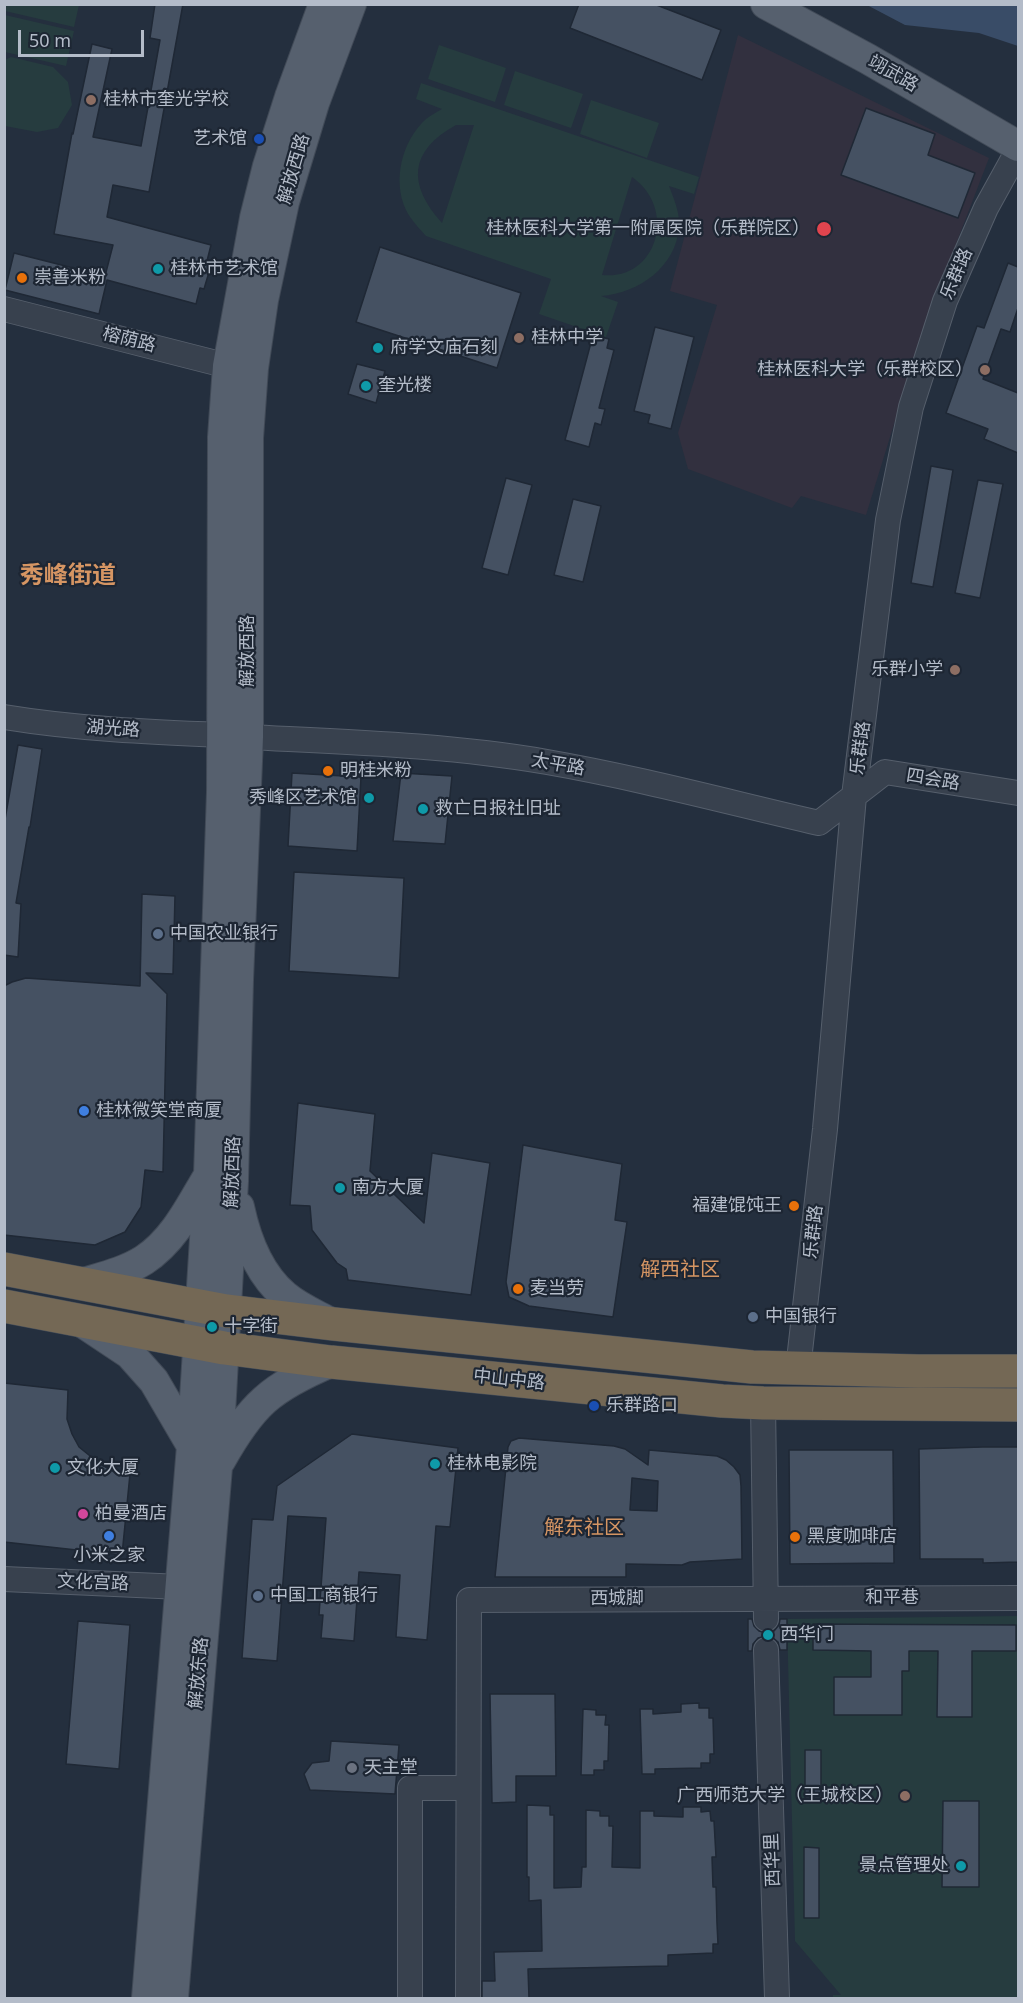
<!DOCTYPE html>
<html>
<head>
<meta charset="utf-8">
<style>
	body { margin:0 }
	#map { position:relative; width:1023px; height:2003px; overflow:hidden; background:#242f3e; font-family:"Noto Sans",sans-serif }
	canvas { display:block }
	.frame { position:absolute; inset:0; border:6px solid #b4bcc9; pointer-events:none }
	.scale { position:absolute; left:18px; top:30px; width:126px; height:27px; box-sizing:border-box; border:3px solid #b4bcc9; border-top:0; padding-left:8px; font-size:18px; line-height:21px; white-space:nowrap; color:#b4bcc9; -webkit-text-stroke:4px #1d2633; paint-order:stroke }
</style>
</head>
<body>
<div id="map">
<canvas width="1023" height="2003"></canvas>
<div class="frame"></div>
<div class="scale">50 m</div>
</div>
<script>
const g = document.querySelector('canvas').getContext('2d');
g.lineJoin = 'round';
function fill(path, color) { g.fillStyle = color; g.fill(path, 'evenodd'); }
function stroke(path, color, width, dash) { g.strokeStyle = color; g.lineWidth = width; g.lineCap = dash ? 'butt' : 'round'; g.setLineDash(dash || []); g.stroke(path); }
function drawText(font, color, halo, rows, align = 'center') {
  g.font = font + ' "Noto Sans","Noto Sans SC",sans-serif'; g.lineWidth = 4.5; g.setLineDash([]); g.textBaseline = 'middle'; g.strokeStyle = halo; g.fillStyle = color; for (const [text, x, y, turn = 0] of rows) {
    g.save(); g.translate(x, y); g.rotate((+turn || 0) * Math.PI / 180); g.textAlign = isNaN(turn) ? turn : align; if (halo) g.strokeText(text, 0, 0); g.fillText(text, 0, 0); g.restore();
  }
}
fill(new Path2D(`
	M738,35L989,158L923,330L866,515L801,496L792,508L688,469L678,433L717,305L670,291Z`), '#32303f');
fill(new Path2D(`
	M5,4H79V5L74,27L5,11Z
	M5,15L74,31L66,66L5,52Z
	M439,45L506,68L495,102L428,79Z
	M11,57L53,67L68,82L72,105L58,128L37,132L5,126V60Z
	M515,71L583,94L571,128L504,105Z
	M421,83L699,177L694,194L669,186C674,199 680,213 679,227C676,267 639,293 601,296L618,302L606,337L539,314L551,279L426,236C419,228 411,220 406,210C392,180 402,141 426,119C431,115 437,112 442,109L416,99ZM456,125H474L442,223C407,184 409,151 456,125ZM632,177C678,209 657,281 602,275Z
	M591,100L659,123L647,158L580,134Z
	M1018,1616V1998H833V1995H841L795,1941L787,1619Z`), '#263c3f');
fill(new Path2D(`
	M867,5H1018V46L979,33L905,25Z`), '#394c67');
const building = new Path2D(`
	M155,4H183L149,192L113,185L107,217L211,245L207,261L212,262L204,289L200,288L196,304L107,280L99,314L5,290L14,253L105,276L113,245L54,234L72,133L73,134L92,44L112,49L93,137L141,146L160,40L150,38Z
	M579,4H654L721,30L702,80L570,28Z
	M866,108L935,134L928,155L975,173L958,218L841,175Z
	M380,247L521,293L497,368L356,322Z
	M1008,263L1018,267V308L1010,332L1001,329L983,379L1018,393V453L984,439L988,429L946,413L977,326L984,328Z
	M655,327L694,337L671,429L648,423L650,415L634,411Z
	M593,335L609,339L607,348L614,350L599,408L605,409L601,425L595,423L589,447L565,440Z
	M357,364L385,371L376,403L348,394Z
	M931,466L953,470L933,587L911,583Z
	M506,478L532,485L508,575L482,568Z
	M978,480L1003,484L980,598L955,593Z
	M573,499L601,506L583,582L554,575Z
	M18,745L42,749L30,827H29L16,903L21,904L18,957L4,955V825Z
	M292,773L361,777L357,851L288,846Z
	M401,773L452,776L445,844L393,841Z
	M294,872L404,878L399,978L289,971Z
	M142,894L175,896L173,974L146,973L167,994L163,1172L145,1170L141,1207L125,1232L95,1245L4,1235V986L12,982L26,978L140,986Z
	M298,1103L375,1114L370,1171L424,1223L432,1153L490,1163L471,1295L348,1280L346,1269L337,1263L312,1230L310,1206L290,1205Z
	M523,1145L622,1164L615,1220L627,1222L613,1317L529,1306L509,1297L506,1282Z
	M4,1383L68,1390L67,1419L72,1434L79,1447L100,1464L113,1471L130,1474L122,1555L4,1542Z
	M352,1434L458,1448L450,1527L436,1526L427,1640L396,1637L400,1575L359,1572L354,1641L321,1638L323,1615H319L326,1518L288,1516L277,1661L242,1658L252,1519L273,1520L277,1486Z
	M519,1438L614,1446L625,1449L648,1465L649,1450L717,1456L726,1460L734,1467L740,1475L741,1486L742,1559L690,1562L682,1565L626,1564V1577H495L508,1447L511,1441ZM632,1478L658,1481L657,1511L630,1510Z
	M982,1447H1018V1562L983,1563V1559H920L919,1449Z
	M789,1450H893L894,1563L790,1564Z
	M748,1619H752L754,1626L759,1631L766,1633L774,1631L779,1625L780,1619H787V1650H780L778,1642L772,1637L766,1636L758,1638L753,1644L752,1651H748Z
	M78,1621L130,1625L119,1769L66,1764Z
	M813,1624L1016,1625V1651H972V1717H937L938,1651H909V1671H902V1715H834V1677H871V1651L813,1650Z
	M490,1694H555L556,1776H516V1802L492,1803Z
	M699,1703V1708H709V1718H713L714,1754H710V1763H701V1768L655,1769V1774H642L640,1709H653V1714L681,1712V1704Z
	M583,1709L596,1710V1715H606L605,1725H609L608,1761H604V1770H594V1775H581Z
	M331,1741L399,1745L395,1794L310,1790L304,1774L312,1763L329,1761Z
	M805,1750H821V1798H805Z
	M943,1801H979V1887H942Z
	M527,1805L550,1806V1815H554V1888L581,1887L582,1867H586V1810L600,1811V1816H609V1826H613L612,1867L640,1868V1811H654V1816L683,1817V1807H701V1812L710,1811L711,1821H714L716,1857H712L713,1887H716L717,1924L718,1944H713V1953L668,1955V1966L528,1969L529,1998H482V1981H495L494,1952L542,1951L541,1900L529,1901V1877H527Z
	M804,1847L819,1848V1918H804Z`);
fill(building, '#455162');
stroke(building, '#1f2835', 1.5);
const minor = new Path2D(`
	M4,309L228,366L245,367
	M4,717C77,729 150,732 223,735
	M248,737C346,742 450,745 547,762C639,778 728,802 819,823L885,772L1018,793
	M798,1369L825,1129L854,796L888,520L911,407L945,301L986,208L1018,150
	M763,1403L766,1619
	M4,1579L181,1587
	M766,1650L777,1998
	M410,1998V1788H468
	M468,1998L469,1600L1018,1598`);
const major = new Path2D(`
	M766,4L868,59L1018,146
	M239,1207C246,1240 259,1274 285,1296C298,1307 314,1314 329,1322
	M83,1283C103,1277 125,1272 144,1260C173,1241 189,1209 206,1180
	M82,1322L130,1354L154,1381L192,1446
	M220,1461C252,1404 270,1388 331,1362
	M147,1998L192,1446L209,1175L222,792L223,437L228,366L255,218L268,166L290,97L324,4
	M173,1998L217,1467L233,1181L238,980L248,737V438L253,368L263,300L284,202L314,103L351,4`);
const highway = new Path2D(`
	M4,1269L226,1311L334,1324L752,1367L919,1371H1018
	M4,1306L224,1348L331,1362L722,1401L763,1403L1018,1405`);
stroke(minor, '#565f6c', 26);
stroke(major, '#414a57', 32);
stroke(highway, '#434c59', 34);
stroke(minor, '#38414e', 24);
stroke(major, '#56606e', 30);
stroke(highway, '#746855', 33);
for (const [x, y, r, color] of [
	[91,100,6,"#8d6e63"],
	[259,139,6,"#1a4fb4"],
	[824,229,8,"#e0444e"],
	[158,269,6,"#0f9aa8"],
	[22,278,6,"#e8710a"],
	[519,338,6,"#8d6e63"],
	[378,348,6,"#0f9aa8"],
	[985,370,6,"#8d6e63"],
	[366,386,6,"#0f9aa8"],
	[955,670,6,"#8d6e63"],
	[328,771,6,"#e8710a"],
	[369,798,6,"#0f9aa8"],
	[423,809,6,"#0f9aa8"],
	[158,934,6,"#5c6f8a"],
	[84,1111,6,"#3f7fe0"],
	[340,1188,6,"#0f9aa8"],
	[794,1206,6,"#e8710a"],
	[518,1289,6,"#e8710a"],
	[753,1317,6,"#5c6f8a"],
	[212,1327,6,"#0f9aa8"],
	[594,1406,6,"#1a4fb4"],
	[435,1464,6,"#0f9aa8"],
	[55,1468,6,"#0f9aa8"],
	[83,1514,6,"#d1479c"],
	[109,1536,6,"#3f7fe0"],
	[795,1537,6,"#e8710a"],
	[258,1596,6,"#5c6f8a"],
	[768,1635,6,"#0f9aa8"],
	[352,1768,6,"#6b7280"],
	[905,1796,6,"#8d6e63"],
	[961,1866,6,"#0f9aa8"]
]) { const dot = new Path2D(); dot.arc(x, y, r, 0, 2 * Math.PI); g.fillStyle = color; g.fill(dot); stroke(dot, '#1d2633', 2); }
drawText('18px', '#b4bcc9', '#1d2633', [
	["翊武路",893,74,30],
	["解放西路",294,169,-74],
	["乐群路",957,274,-67],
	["榕荫路",129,340,14],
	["解放西路",248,651,-90],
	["湖光路",113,729,4],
	["乐群路",861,748,-83],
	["太平路",558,765,10],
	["四会路",933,780,9],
	["解放西路",233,1172,-88],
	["乐群路",814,1232,-84],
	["中山中路",509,1380,6],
	["文化宫路",93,1583,2],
	["和平巷",892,1598],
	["西城脚",617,1599],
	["解放东路",199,1673,-85],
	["西华里",773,1860,-92]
]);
drawText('18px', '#b4bcc9', '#1d2633', [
	["桂林市奎光学校",103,100],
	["艺术馆",247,139,"right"],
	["桂林医科大学第一附属医院（乐群院区）",810,229,"right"],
	["桂林市艺术馆",170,269],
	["崇善米粉",34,278],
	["桂林中学",531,338],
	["府学文庙石刻",390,348],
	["桂林医科大学（乐群校区）",973,370,"right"],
	["奎光楼",378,386],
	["乐群小学",943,670,"right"],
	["明桂米粉",340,771],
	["秀峰区艺术馆",357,798,"right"],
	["救亡日报社旧址",435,809],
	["中国农业银行",170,934],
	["桂林微笑堂商厦",96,1111],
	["南方大厦",352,1188],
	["福建馄饨王",782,1206,"right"],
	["麦当劳",530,1289],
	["中国银行",765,1317],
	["十字街",224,1327],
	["乐群路口",606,1406],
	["桂林电影院",447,1464],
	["文化大厦",67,1468],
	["柏曼酒店",95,1514],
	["黑度咖啡店",807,1537],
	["小米之家",109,1556,"center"],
	["中国工商银行",270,1596],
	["西华门",780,1635],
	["天主堂",364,1768],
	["广西师范大学（王城校区）",893,1796,"right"],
	["景点管理处",949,1866,"right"]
], 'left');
drawText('20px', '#d59563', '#1d2633', [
	["解西社区",680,1270],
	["解东社区",584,1528]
]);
drawText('bold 24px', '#d59563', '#1d2633', [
	["秀峰街道",68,576]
]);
</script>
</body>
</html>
